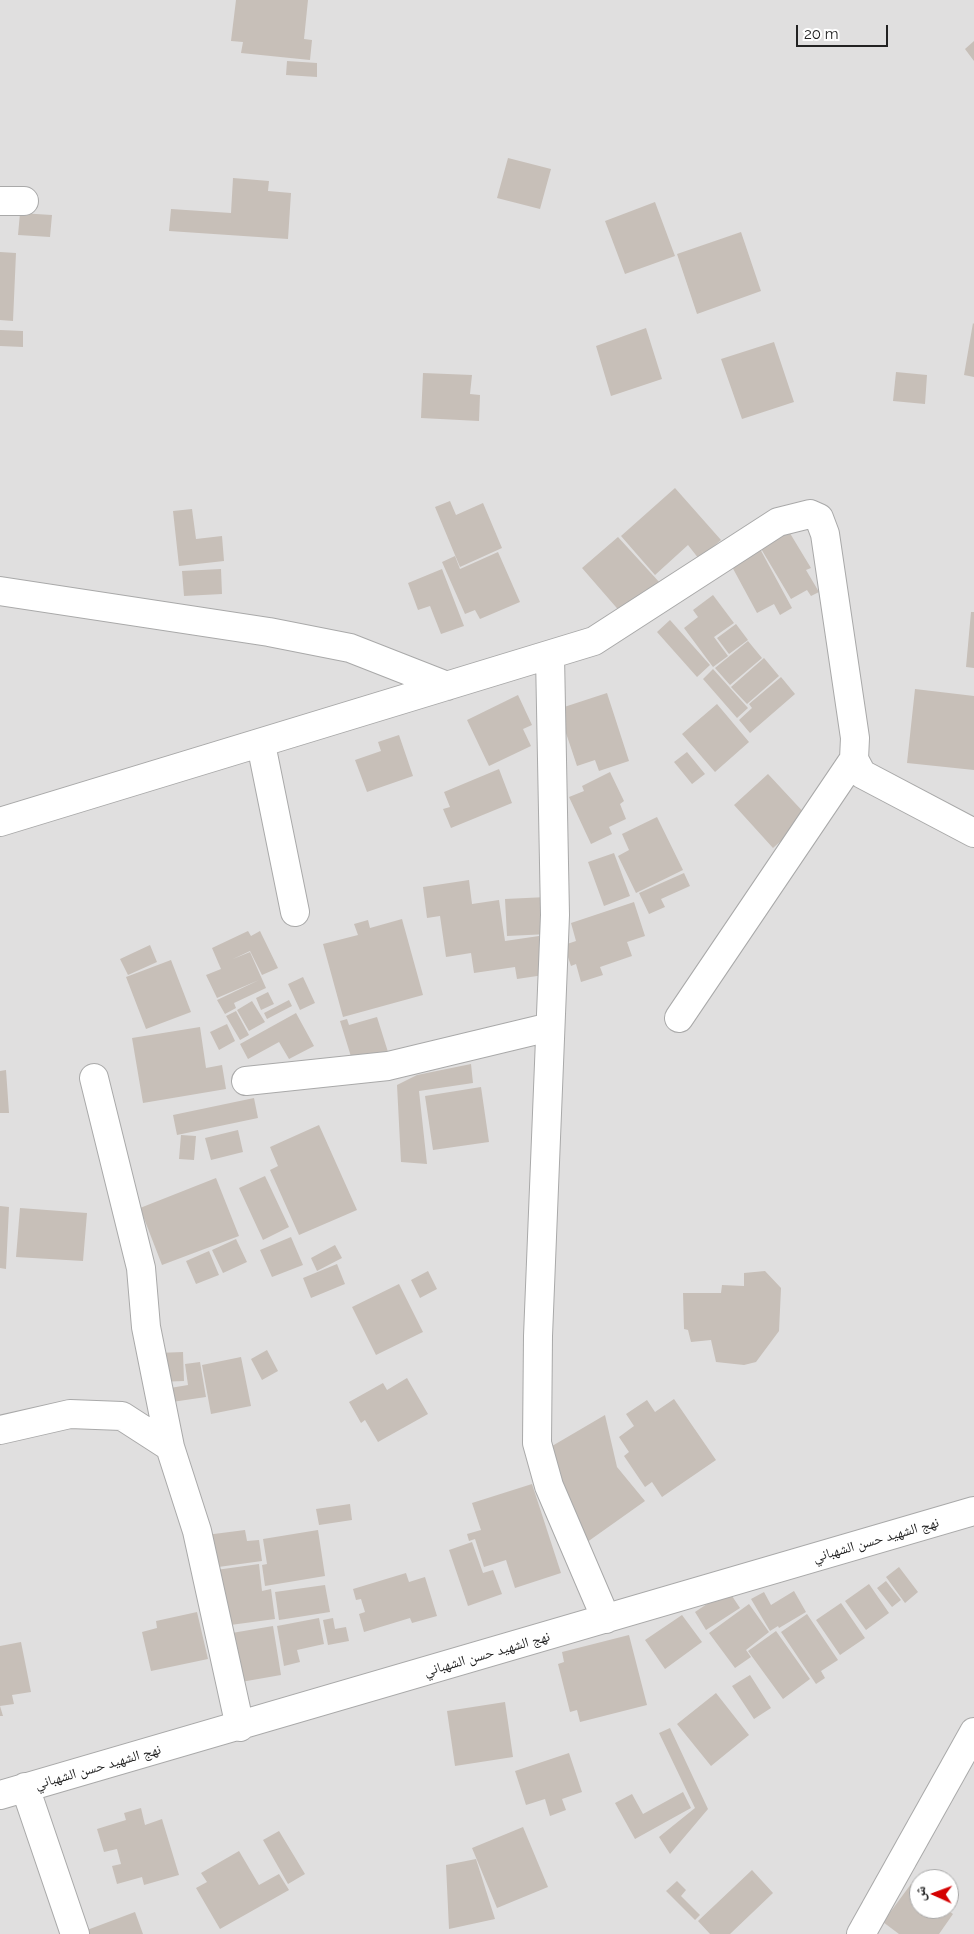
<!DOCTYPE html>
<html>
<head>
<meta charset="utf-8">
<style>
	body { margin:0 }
	#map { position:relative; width:974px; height:1934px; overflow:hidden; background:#f2efe9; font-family:Raleway,"Noto Naskh Arabic",sans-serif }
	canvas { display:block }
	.north { position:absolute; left:909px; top:1869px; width:50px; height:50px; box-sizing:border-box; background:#fff; border:1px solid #a7a7a7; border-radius:50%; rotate:272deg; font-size:14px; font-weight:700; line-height:20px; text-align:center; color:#222 }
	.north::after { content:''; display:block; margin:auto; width:18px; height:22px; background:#d40000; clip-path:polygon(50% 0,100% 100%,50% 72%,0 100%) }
	.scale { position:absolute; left:796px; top:25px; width:92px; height:22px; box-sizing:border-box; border:2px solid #222; border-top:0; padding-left:6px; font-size:15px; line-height:18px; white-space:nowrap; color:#222; -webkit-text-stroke:4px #fff; paint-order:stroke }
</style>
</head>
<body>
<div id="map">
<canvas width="974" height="1934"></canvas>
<div class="north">ش</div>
<div class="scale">20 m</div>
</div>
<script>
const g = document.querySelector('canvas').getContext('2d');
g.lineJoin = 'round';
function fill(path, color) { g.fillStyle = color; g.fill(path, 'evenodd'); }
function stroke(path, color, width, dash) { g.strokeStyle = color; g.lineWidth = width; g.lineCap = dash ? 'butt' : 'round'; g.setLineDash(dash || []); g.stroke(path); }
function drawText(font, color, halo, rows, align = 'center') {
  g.font = font + ' Raleway,"Noto Naskh Arabic",sans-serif'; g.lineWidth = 4; g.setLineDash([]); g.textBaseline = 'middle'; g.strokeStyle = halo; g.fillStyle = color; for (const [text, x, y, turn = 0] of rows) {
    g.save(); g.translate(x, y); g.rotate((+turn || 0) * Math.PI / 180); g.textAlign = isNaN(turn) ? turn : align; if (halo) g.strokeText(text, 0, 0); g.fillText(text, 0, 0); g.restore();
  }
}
fill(new Path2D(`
	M0,0H974V1934H0ZM919,1879H949V1909H919Z`), '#e0dfdf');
fill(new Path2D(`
	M236,0H308L304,39L312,40L310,60L241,53L243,42L231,41Z
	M974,41V61L965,49Z
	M287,61L317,63V77L286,75Z
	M508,158L551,169L540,209L497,198Z
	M233,178L269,181L268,191L291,193L288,239L169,231L171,209L231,213Z
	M655,202L675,256L625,274L605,221Z
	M20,213L52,215L50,237L18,235Z
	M741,232L761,291L697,314L677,254Z
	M0,252L16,253L13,321L0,320Z
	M973,323L974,324V377L964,375Z
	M646,328L662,379L611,396L596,346Z
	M0,330L23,331V347L0,346Z
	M774,342L794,402L742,419L721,359Z
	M896,372L927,375L925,404L893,401Z
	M423,373L472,375L470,394L480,395L479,421L421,418Z
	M675,488L721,540L699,559L688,545L655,575L621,536Z
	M450,501L456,515L483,503L502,548L460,567L435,507Z
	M192,509L196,539L222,536L224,561L179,566L173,511Z
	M788,530L811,568L806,570L819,592L811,596L807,590L791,599L760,547Z
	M618,537L660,583L622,614L582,568Z
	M759,547L792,608L780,615L774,604L757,613L730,563Z
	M498,552L520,602L480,619L475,610L465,614L442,562L455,556L460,569Z
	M221,569L222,594L184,596L182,571Z
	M442,569L464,626L441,634L430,606L418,610L408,583Z
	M713,595L734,623L714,637L728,656L713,667L684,628L698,617L693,610Z
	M971,612H974V668L966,667Z
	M670,620L710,665L697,677L657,632Z
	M736,624L748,640L729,654L717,638Z
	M748,641L762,658L730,685L715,668Z
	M764,658L779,676L747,704L731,687Z
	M713,669L748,708L737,718L703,679Z
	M781,677L795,694L750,733L739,720L752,708L749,704Z
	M915,689L974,696V770L907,763Z
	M607,693L629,761L599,771L595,760L577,766L558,709Z
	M518,695L532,725L523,729L531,746L489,766L467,720Z
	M717,704L749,742L715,772L682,734Z
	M399,735L413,776L367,792L355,760L381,751L378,742Z
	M687,752L705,774L692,784L674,762Z
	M499,769L512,803L451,828L443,809L450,807L444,792Z
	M610,772L624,801L620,804L626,819L609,827L612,834L591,844L569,797L584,791L582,786Z
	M768,774L808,817L773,848L734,805Z
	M657,817L683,870L636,893L618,856L629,850L622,834Z
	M614,853L630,896L604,906L588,862Z
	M684,873L690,886L661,899L665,907L649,914L639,893Z
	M469,880L472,904L499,900L505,941L539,936L544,975L517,979L515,967L474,973L471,953L446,957L440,916L427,918L423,887Z
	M547,897L549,934L507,936L505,899Z
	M634,902L645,936L627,942L632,956L600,967L603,975L581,982L576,964L571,966L564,945L576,941L571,923Z
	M402,919L423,995L343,1017L323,944L358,935L354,924L368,920L370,928Z
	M248,931L251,936L260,931L278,968L262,975L250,951L233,959L250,952L266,988L234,1003L236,1008L225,1014L217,1000L259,980L217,998L206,975L221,969L212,948Z
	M150,945L157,962L128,975L120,959Z
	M171,960L191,1012L146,1029L126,977Z
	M303,977L315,1003L300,1010L288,984Z
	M268,992L274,1004L261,1010L256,998Z
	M289,1000L292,1006L267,1019L264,1013Z
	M252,1001L265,1022L249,1031L237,1010Z
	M236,1011L249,1035L240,1040L226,1016Z
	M296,1013L314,1046L289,1059L279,1042L248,1059L240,1044Z
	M377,1017L388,1052L353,1063L340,1021L347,1019L349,1025Z
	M227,1024L235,1041L219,1050L210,1032Z
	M200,1027L206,1068L222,1065L226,1089L143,1103L132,1038Z
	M471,1064L473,1083L419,1091L427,1164L401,1162L397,1085L417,1075Z
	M6,1070L9,1113H0V1071Z
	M481,1087L489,1142L433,1150L425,1096Z
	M254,1098L258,1118L177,1135L173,1115Z
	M319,1125L357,1210L299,1235L270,1170L278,1166L270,1147Z
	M238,1130L243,1152L211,1160L205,1138Z
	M181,1135L196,1136L194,1160L179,1159Z
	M265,1176L289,1227L263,1240L239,1188Z
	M216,1178L239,1236L162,1265L140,1208Z
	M0,1206L9,1207L6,1269L0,1268Z
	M20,1208L87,1213L83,1261L16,1257Z
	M291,1237L303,1265L272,1277L260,1250Z
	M236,1239L247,1262L223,1273L212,1250Z
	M335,1245L342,1258L317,1271L311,1258Z
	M209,1251L219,1275L196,1284L186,1261Z
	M337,1264L345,1284L311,1298L303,1278Z
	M428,1271L437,1289L420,1298L411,1280Z
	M765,1271L781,1288L779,1331L756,1362L744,1365L716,1362L711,1340L691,1342L688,1330L684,1329L683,1293H721L722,1285L744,1286V1273Z
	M399,1284L423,1332L376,1355L352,1307Z
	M267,1350L278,1371L262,1380L251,1359Z
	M183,1352L184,1381L158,1382L157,1353Z
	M241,1357L251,1406L211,1414L202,1365Z
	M200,1362L206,1397L172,1402L170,1388L188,1385L185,1364Z
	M407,1378L428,1414L378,1442L365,1420L361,1423L349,1402L383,1383L387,1390Z
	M674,1399L716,1460L662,1497L652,1482L645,1487L624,1456L629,1452L619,1437L634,1426L626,1414L647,1400L655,1412Z
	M605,1415L617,1467L645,1501L583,1545L547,1449Z
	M532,1484L561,1573L515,1588L506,1560L484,1567L475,1539L469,1541L467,1534L481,1530L472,1503Z
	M350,1504L352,1520L319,1525L316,1509Z
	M245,1530L247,1541L259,1540L262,1561L211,1568L206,1535Z
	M318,1530L325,1576L265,1586L262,1565L267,1564L263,1539Z
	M472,1542L483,1573L493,1570L502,1594L468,1606L449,1550Z
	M259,1564L262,1591L271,1589L275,1619L223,1626L216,1570Z
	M899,1567L918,1592L905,1603L886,1577Z
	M406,1573L409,1582L425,1577L437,1616L412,1623L410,1618L364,1632L359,1614L365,1612L361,1599L356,1600L353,1589Z
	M886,1581L901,1600L892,1607L877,1588Z
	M869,1584L889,1613L866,1630L845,1601Z
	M325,1585L330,1612L279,1620L275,1592Z
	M728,1590L740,1608L706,1630L695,1612Z
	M794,1591L806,1612L779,1628L778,1626L770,1631L751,1599L764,1592L771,1605Z
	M841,1603L865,1638L840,1655L816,1620Z
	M749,1604L769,1632L746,1650L751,1657L735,1668L709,1633Z
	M197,1612L208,1659L151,1671L142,1632L157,1628L156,1621Z
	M807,1614L838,1660L821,1671L825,1678L816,1684L781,1632Z
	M682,1615L702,1642L665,1669L645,1640Z
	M319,1618L324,1644L297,1650L300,1662L284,1666L277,1626Z
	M333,1618L335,1629L346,1627L349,1641L328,1645L323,1620Z
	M273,1626L281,1675L241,1682L232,1633Z
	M776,1631L810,1679L783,1699L748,1651Z
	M629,1635L647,1705L580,1722L577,1710L570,1712L558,1664L564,1662L562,1652Z
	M21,1642L31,1692L12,1695L14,1704L0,1706L3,1716H0V1646Z
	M750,1675L771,1708L754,1719L732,1686Z
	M716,1693L749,1735L711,1766L677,1724Z
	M505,1702L513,1757L455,1766L447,1711Z
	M670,1728L708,1809L670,1854L659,1837L695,1808L659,1733Z
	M569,1753L582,1792L562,1799L566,1810L550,1816L545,1799L526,1805L515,1771Z
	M683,1792L691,1808L635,1839L615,1803L632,1794L643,1814Z
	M141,1808L145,1825L162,1819L179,1875L144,1885L142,1877L117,1884L112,1866L121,1864L117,1849L104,1852L97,1829L126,1820L124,1813Z
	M523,1827L548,1887L497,1908L472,1848Z
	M279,1831L305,1874L288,1884L263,1840Z
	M239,1851L259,1885L279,1874L289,1890L220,1929L196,1888L207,1882L201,1873Z
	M476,1859L495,1919L449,1929L446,1865Z
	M752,1870L773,1893L730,1934H710L698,1921Z
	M677,1881L686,1890L681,1896L700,1915L695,1920L666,1891Z
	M911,1884L919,1890V1909H946L953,1914L939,1934H899L883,1922Z
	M135,1912L143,1934H89L87,1930Z`), '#c7bfb8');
const minor = new Path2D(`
	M0,201H24
	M0,591L269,632L350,648L447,686
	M550,656L555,915L538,1336L537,1443L549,1486L606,1619
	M261,744L295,912
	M0,822L594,641L778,522L810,514L819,518L825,534L855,738L854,759L862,774L974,833
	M679,1018L854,759
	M94,1078L141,1268L146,1327L170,1447L197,1531L240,1727
	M246,1081L388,1066L550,1027
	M0,1430L70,1414L122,1416L170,1447
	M25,1787L75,1934
	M0,1795L974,1511`);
const tertiary = new Path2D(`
	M861,1934L974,1732`);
stroke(minor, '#a9a9a9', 30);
stroke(tertiary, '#a9a9a9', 30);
stroke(minor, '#fff', 28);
stroke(tertiary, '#fff', 28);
drawText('14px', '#222', '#fff', [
	["نهج الشهيد حسن الشهباني",876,1540,-16],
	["نهج الشهيد حسن الشهباني",487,1654,-16],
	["نهج الشهيد حسن الشهباني",98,1767,-16]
]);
</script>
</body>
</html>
